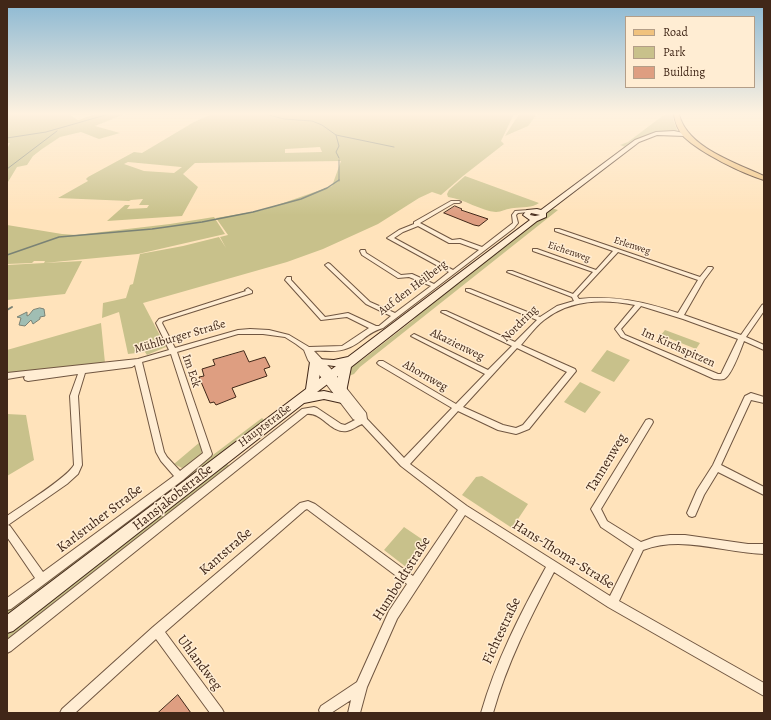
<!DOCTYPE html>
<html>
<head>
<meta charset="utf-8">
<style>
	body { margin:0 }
	#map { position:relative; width:771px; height:720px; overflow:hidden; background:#ffe3bb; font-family:Alegreya,serif }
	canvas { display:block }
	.frame { position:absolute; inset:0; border:8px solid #412718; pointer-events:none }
	.legend { position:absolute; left:625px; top:16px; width:130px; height:72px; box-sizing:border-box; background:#ffedd3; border:1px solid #b39e88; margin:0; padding:5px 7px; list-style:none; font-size:12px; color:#412718 }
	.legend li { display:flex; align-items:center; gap:8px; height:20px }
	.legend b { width:20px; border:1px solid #b39e88 }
</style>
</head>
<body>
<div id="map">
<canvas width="771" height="720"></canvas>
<div class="frame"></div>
<ul class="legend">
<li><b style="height:5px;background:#f0c27e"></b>Road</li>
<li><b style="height:11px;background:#c8c18b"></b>Park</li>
<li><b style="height:11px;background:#de9e81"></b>Building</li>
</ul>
</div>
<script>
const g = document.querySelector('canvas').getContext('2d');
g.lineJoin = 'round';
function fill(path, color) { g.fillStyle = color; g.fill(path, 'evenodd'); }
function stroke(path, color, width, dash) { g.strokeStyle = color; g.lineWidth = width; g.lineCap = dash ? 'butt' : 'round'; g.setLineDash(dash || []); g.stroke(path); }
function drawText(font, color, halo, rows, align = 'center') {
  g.font = font + ' Alegreya,serif'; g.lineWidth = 3; g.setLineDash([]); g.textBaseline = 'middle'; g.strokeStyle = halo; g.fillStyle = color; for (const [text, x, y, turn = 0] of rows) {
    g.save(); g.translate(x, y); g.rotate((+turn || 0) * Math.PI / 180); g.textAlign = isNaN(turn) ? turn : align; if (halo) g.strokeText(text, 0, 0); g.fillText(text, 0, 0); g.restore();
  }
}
fill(new Path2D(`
	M7,114H69L78,120L95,114H125L95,126L120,133L99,139L81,132L60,137L42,149L33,156L27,165L17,167L8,182L7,187V149L10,143H7Z
	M211,114H514L501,141L504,144L463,176L441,195L432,192L419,198L378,224L323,249L287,262L143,303L166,347L147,355L145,352L128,354L119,312L102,318L103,303L126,298L130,285L133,284L140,254L183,246L219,237L226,248L220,237L228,235L216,218L263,210L332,186L341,161L195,163L183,174L198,187L182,216L107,221L125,205H130L127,209L147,208L149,205H139L143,199L131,200L129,201L58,198L88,181L86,179L88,177L134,152L142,153L194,122ZM320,147L322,152L285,153V149ZM128,162L181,167H182L174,173L144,171L124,164Z
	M519,114H537L528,126L505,136Z
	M665,114H675L673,119L677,130L676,131C654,136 645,132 625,147L620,145L628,142Z
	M465,176L539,203C533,208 521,207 514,208C508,208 501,212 496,212C481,211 464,199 448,197L447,194L449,190Z
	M551,208L558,210L360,367L354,374L346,377L350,366L362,360L412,321L420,313Z
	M214,217L225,234L138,254L44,263L45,261H34L32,263L7,264V225L62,234L76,235L170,224Z
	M82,261L65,294L7,300V265Z
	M101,323L105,363L7,373V350Z
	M665,330L700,343L696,349L661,335Z
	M607,350L630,360L614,382L591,371Z
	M580,382L601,392L585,413L564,402Z
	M7,414L26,415L34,460L7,476Z
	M262,418L264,420L252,431L7,619V610Z
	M200,442L202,454C198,460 189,466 182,468L174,464Z
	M227,464L230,466L7,642V632L202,481Z
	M482,476L528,504L512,528L462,495L476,477Z
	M404,527L426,542L406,567L384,550Z`), '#c8c18b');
const water = new Path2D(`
	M40,308L44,309L45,316L40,317V319L33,324L31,320L25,326L19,325L21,318L17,317L27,312V316L29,315L33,310Z`);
fill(water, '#a0beb3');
stroke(water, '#7a8275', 1);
stroke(new Path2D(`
	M265,114L284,119L312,121L322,125L336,135L394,147
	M336,135L339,146L336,152L339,158
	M7,138L46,132L109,114
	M7,169L57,131
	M339,181V160`), '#7a8275', 1);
stroke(new Path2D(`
	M7,255L59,237L152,229L202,222L253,212L301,199L327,188L339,180`), '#7a8275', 1.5);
stroke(new Path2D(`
	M7,310L12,307`), '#7a8275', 2);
const building = new Path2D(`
	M455,206L462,209L461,210L488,219L479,226L474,225L444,213Z
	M244,351L249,362L265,357L270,367L264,369L267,376L232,388L236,397L216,405L214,402L210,403L199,377L204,376L202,369L215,365L213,360Z
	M178,695L191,713H158Z`);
fill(building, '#de9e81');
stroke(building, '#412718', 1);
const street = new Path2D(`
	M451,201H459L461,202L459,203H454L420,223L452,240L460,239L482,247L513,223L512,215L515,211L529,210L531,211L529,212L518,213L516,215L518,223L514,228L383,328C366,333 362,343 348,348C337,353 325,350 314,351L331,369L366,413L367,419L404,458L452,408L379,365L377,363L379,361H383L456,404L485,374L411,336L414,334L416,335L488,370L512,346L441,312L442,311H446L515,342L537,320L466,291V289H470L540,317L557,306L574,301L572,297L507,272L508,271H512L573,294L593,272L533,251V249H537L596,270L613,251L555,231V229H559L700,277L708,267H712L713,268L704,280L684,315L741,335L762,305L764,304V311L746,337L764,345V350L744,341C741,349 731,377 724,379C721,380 717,379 714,379L621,337L615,329L635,305C603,299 571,299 544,320C535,327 528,337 521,345L575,369L576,371L529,429L519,433L516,434L498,430L458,411L410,464L467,506L610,596L634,549L601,527L591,509L646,420L649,419L652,420L653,422L652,424L601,509L607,521L641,542L655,537L670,535H685L748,544H764V554C724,553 683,535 643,550L619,601L764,683V696L608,607L554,572C530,618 507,663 493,713H481C496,661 520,614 546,567L465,515L397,619L367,687L360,713H348L351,700L331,713H320L319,710L321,706L357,682L389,611L407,584L307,509L305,510L165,632L222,709L224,713H210L156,639L75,713H60L62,709L153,627L300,503L308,501L315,504L413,576L458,510L401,466L362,424C357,426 352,430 347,431C331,434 322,412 307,414L11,651L7,653V640L302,409L314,407L317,408L341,424L345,425L355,420L353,419L308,360L304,350L296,344L285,337L263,334H238L177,352L212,454L211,456L183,480L11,609L7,610V598L35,578L7,537V516C21,506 67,478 74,465L70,396L78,374L28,381L25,380L24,378L25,376L7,379V373L138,359L169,350L156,323L159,319L246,291L245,290L248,288L252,291V293L163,321L162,323L175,348L238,330L250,329L269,330L289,335L309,347L342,346L369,328L347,317L321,320L286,281L285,280L287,277H291V280L325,317L348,313L376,326H379L391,316L366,304L325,265L328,263L330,264L370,302L395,313L431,286L409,277L398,278L362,255L360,251L361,250H365L366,253L401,275L412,274L434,284L449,272L387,238L399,230L414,224V222ZM418,226L449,243H460L479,250L453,270L394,238L403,232ZM618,252L698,280L678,313C645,302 614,295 579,299L577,296ZM641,306L683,319L738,339L721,374H718L625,335L621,329ZM517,348L567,372L523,425L516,428L503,425L463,407ZM171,354L203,453L180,471L167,457L164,452L142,362ZM135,365L156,452L161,461L174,476L43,572L10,526L8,525L67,484L78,474L82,465L78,396L85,373L132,367Z
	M751,393L764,397V403L751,400L721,465L764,487V495L718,472L704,495L695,516L692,517L689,516L687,513L697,490L713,465L744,398L745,396Z`);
const secondary = new Path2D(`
	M674,131L688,134L685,136L657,135L639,142L546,213V217L537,221L351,367L346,392H338L337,389L338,376L317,392L324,391L346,396L347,399L346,402L342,403L324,399L304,403L13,631L7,633V615L306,389L310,362L316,361L317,359L334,360L348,357L530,220L523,215L527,210L537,209L541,210L635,140L656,132ZM531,213L540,215L535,216L530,215ZM319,364L334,366H336L319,379L320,373Z`);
const primary = new Path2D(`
	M674,114H679C686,147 736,163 764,176V180C741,173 701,153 684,137C678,130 675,123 674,114Z`);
stroke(street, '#705641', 2);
stroke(secondary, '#412718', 2);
stroke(primary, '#412718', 2);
fill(street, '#ffedd3');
fill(secondary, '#ffedd3');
fill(primary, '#f0c27e');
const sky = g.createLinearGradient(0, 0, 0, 215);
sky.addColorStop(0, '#8bb8d3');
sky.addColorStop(0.53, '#fff2e0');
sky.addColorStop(1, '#fff2e000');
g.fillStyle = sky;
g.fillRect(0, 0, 771, 215);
drawText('10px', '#412718', '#ffedd3', [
	["Erlenweg",632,246,18],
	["Eichenweg",569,252,19]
]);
drawText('12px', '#412718', '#ffedd3', [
	["Auf den Heilberg",413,288,-37],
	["Nordring",520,324,-45],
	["Mühlburger Straße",180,337,-16],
	["Akazienweg",457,345,26],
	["Im Kirchspitzen",678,348,24],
	["Im Eck",191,371,71],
	["Ahornweg",425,376,30],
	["Hauptstraße",265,426,-37]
]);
drawText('14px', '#412718', '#ffedd3', [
	["Tannenweg",607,463,-59],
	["Hansjakobstraße",173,498,-38],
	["Karlsruher Straße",100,519,-37],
	["Kantstraße",226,552,-41],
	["Hans-Thoma-Straße",563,555,32],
	["Humboldtstraße",402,579,-58],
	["Fichtestraße",502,631,-65],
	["Uhlandweg",199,663,53]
]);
</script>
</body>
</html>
